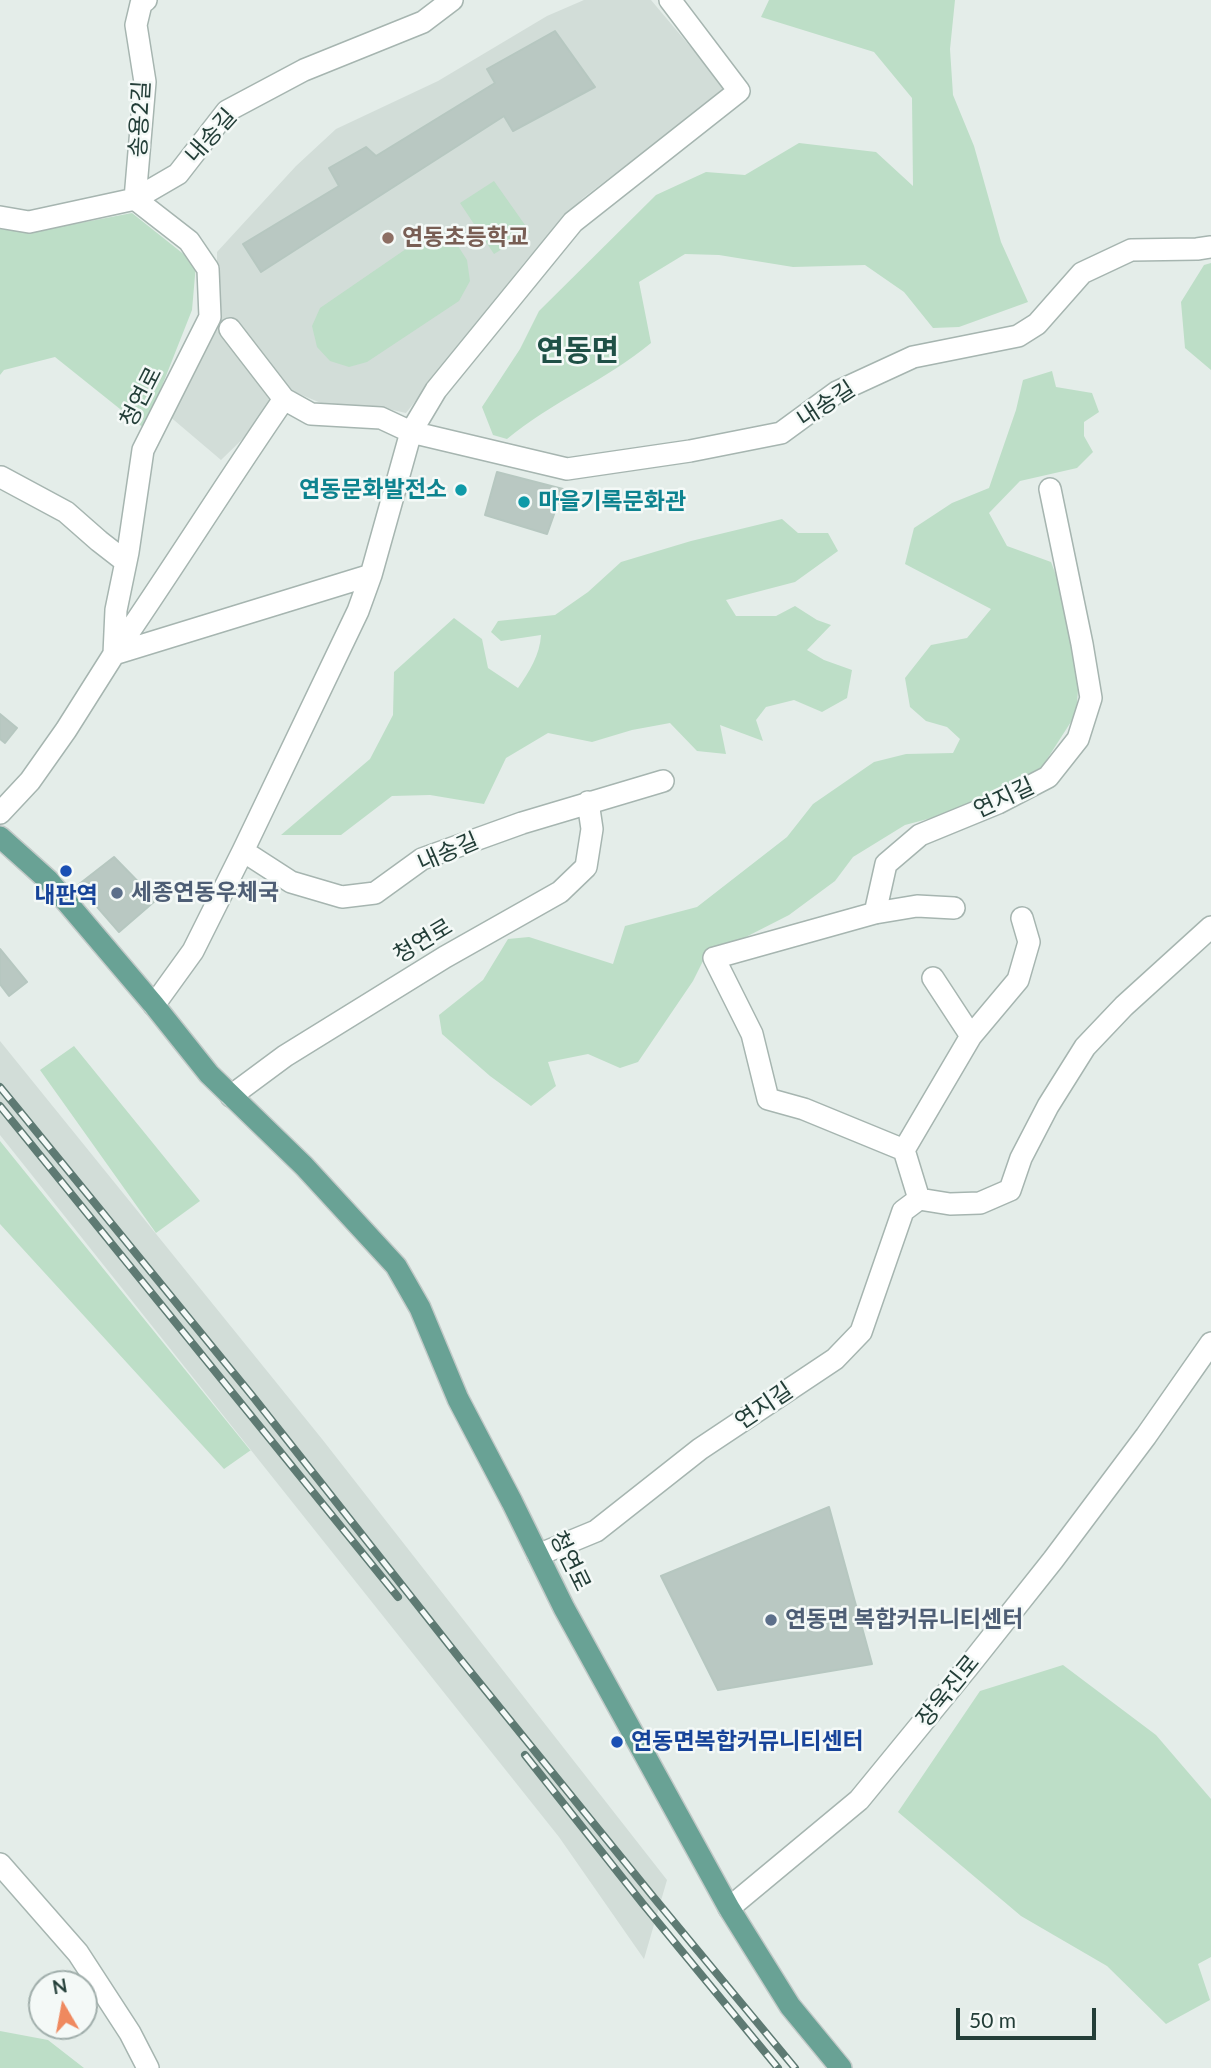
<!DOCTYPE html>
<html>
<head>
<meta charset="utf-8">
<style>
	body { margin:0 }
	#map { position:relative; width:1211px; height:2068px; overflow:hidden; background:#e4ede9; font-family:Lato,sans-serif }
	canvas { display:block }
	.north { position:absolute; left:28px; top:1970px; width:70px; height:70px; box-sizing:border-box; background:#f4f9f7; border:2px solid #a0aeab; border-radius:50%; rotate:350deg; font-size:19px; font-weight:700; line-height:28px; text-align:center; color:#233e38 }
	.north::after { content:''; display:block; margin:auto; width:24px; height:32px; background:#ef895f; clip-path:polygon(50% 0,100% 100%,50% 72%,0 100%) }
	.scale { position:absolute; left:956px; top:2008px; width:140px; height:32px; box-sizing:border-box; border:4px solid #233e38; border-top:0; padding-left:9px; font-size:21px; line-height:24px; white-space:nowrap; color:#233e38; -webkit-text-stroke:5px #f4f9f7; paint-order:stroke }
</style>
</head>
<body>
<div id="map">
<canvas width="1211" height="2068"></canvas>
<div class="north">N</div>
<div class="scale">50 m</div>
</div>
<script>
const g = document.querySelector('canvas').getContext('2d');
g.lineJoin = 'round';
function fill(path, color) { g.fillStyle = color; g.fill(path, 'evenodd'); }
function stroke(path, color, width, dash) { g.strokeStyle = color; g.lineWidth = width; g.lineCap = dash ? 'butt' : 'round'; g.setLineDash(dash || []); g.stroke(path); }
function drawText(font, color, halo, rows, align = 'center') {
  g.font = font + ' Lato,"Noto Sans KR",sans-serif'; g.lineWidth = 5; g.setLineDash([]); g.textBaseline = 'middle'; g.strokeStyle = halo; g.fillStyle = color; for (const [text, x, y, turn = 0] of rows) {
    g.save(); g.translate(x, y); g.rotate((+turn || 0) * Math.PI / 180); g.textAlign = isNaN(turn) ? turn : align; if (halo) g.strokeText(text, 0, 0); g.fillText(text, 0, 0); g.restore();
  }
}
fill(new Path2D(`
	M584,0H651L726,89L583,198L524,263L406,413L384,408L321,403L292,391L221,460L168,415L217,319V252L296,166L336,129L438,81L547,16Z
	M0,1041L322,1439L667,1880L644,1959L559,1837L0,1135Z`), '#d2ddd8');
fill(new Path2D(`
	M769,0H955L950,49L953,95L974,146L1001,242L1028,302L959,327L933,328L904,292L865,265L793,267L719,255L685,254L639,282L651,343C606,380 552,402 507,439L493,435L482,407L520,349L539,311L656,195L706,172L745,175L799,143L876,152L913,186L912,98L874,52L761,17Z
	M494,181L530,232L494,254L460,203Z
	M132,213L196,264L192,310L145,429L55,357L4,370L0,375V229L33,232Z
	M439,238L458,246L467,260L470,281L459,301L367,362L349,367L330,361L317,347L312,326L320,308L419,240Z
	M1211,263V370L1185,348L1181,302L1204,265Z
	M1052,371L1056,387L1092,393L1099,412L1084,422V436L1093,452L1077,468L1020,481L989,513L1007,546L1051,562L1082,644L1076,714L1042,767L958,811L905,825L853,857L835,881L789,915L738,941L708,951L693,981L638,1062L620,1068L588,1054L548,1062L556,1086L531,1106L490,1076L442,1034L439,1015L483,980L508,939L529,937L613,964L625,926L697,907L787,837L813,804L874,762L906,754L953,753L960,739L947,727L926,721L910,707L905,678L931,645L967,638L991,609L905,564L914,528L952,503L989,488L1016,410L1023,380Z
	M782,519L798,533H828L838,551L795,582L726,600L736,616H776L795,606L817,620L831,625L807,650L824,660L852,670L847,698L822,712L794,700L766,707L756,720L763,741L720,725L726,754L697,751L670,723L632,730L592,742L548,733L506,758L484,804L430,795L392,796L341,835H281L370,759L393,715L394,672L454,618L482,639L488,668L518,688C529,672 540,655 541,635L501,641L491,632L498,621L555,615L588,592L621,562L691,541Z
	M74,1046L200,1201L156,1233L40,1070Z
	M0,1141L250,1450H251L224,1469L0,1224Z
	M1063,1665L1156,1735L1211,1799V1957L1198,1964L1210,2000L1166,2024L1107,1966L1021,1916L898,1812L980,1691Z
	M0,2031L48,2040L84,2068H0Z`), '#bddec7');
const building = new Path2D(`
	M555,31L595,87L513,131L504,116L261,272L243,244L339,186L329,168L366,147L376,156L495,83L487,69Z
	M497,472L563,489L547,534L485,515Z
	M0,714L17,728L5,743L0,739Z
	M114,857L156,900L119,932L78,885Z
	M0,949L27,982L9,996L0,984Z
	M829,1507L872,1664L718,1690L661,1576Z`);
fill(building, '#b9c8c2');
stroke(building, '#b6c7c0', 2);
const minor = new Path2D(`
	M0,217L29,222L135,199L178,174L227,111L304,70L423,22L452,0
	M230,329L284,399L311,414L381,418L411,432L436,390L573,222L739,91L670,0
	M1,477L66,512L99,541L126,562
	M114,654C172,570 226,483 284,399
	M114,654L371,575
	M0,813L30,781L66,730L114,654L116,610L128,552L143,450L210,317L208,269L189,241L135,199L145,82L136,25L141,4L146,0
	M243,851L291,882L342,897L375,893L422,859L522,823L663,781
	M875,913L886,864L920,835L998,803L1048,777L1078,739L1091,698L1082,644L1050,489
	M933,978L971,1036
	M154,1005L193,951L243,851L358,611L371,575L411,432L567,469L690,451L781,433L837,392L913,357L1018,336L1037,324L1082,273L1131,250L1197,249L1211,247
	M231,1096L285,1056L445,957L560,892L586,867L592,829L588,802
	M904,1150L971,1036L1018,980L1029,942L1022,918
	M919,1199L950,1204L980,1203L1010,1190L1021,1158L1048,1106L1085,1047L1124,1006L1211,927
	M538,1555L596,1531L700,1449L835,1359L861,1332L903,1211L919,1199L904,1150L804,1109L768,1099L752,1034L714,958L875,913L917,906L954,908
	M0,1864L78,1953L130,2033L148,2068
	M729,1908L859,1800L968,1667L1053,1560L1146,1436L1211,1343`);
const major = new Path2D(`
	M0,837L48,880L154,1005L209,1074L304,1166L396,1266L420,1308L458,1399L512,1502L564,1608L729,1908L790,2006L841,2068`);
stroke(minor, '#a6b5b0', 24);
stroke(major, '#c1c9c7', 24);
stroke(minor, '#fff', 21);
stroke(major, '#69a295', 21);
const rail = new Path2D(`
	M0,1087L254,1398L461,1660L655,1899L795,2068
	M0,1106L398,1597
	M525,1755L643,1904L778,2068`);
stroke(rail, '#5e7a73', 8);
stroke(rail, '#f4f9f7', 5, [16]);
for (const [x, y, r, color] of [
	[388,238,7,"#8d6e63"],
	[461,490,7,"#0f9aa8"],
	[524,502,7,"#0f9aa8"],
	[66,871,7,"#1a4fb4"],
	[117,893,7,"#5c6f8a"],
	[771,1620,7,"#5c6f8a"],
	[617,1742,7,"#1a4fb4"]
]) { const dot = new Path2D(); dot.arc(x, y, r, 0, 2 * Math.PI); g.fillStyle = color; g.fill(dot); stroke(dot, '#f4f9f7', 2.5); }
drawText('23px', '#233e38', '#f4f9f7', [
	["송용2길",140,119,-87],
	["내송길",211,136,-48],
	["청연로",141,397,-63],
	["내송길",826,404,-33],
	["연지길",1004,798,-25],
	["내송길",448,852,-23],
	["청연로",423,941,-31],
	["연지길",764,1406,-34],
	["청연로",570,1561,64],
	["장욱진로",948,1691,-51]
]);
drawText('bold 23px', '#785e54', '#f4f9f7', [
	["연동초등학교",402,238]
], 'left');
drawText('bold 23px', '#0d838f', '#f4f9f7', [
	["연동문화발전소",447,490],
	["마을기록문화관",538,502,"left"]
], 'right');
drawText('bold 23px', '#4e5e75', '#f4f9f7', [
	["세종연동우체국",131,893],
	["연동면 복합커뮤니티센터",785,1620]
], 'left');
drawText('bold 23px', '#164399', '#f4f9f7', [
	["내판역",66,896],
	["연동면복합커뮤니티센터",631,1742,"left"]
]);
drawText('bold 30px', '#1f5046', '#f4f9f7', [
	["연동면",578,351]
]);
</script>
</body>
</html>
